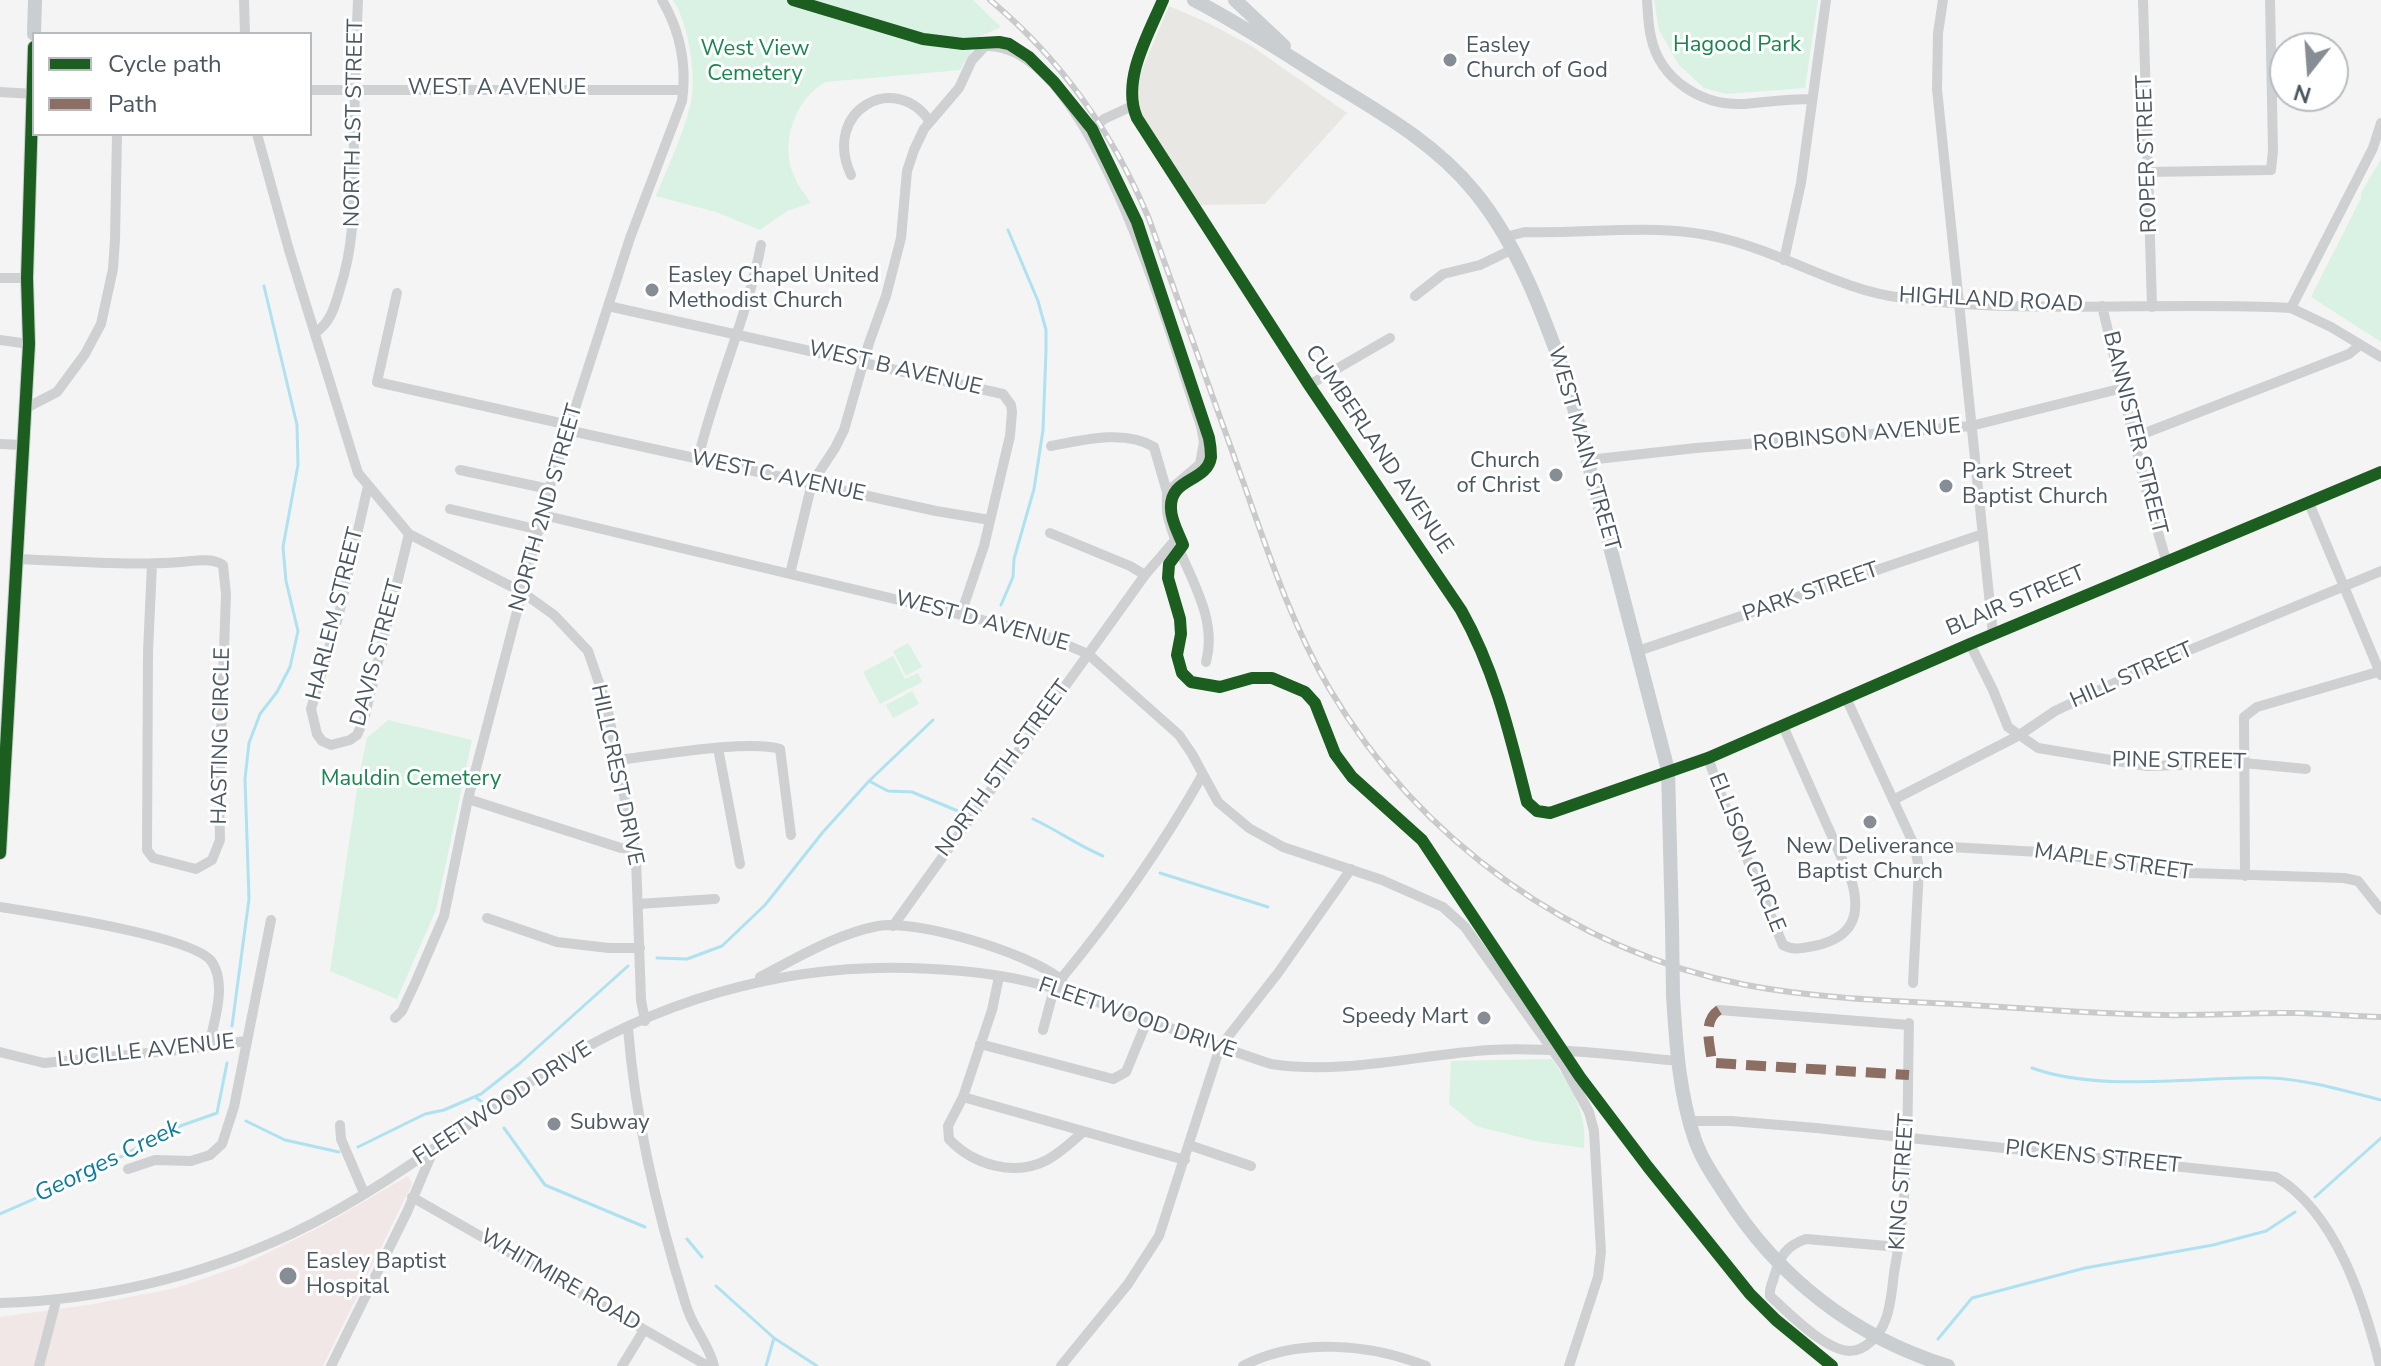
<!DOCTYPE html>
<html>
<head>
<meta charset="utf-8">
<style>
	body { margin:0 }
	#map { position:relative; width:2381px; height:1366px; overflow:hidden; background:#f4f4f4; font-family:"Nunito Sans",sans-serif }
	canvas { display:block }
	.legend { position:absolute; left:32px; top:32px; width:280px; height:104px; box-sizing:border-box; background:#fff; border:2px solid #b7bbc0; margin:0; padding:10px 14px; list-style:none; font-size:24px; color:#4a5661 }
	.legend li { display:flex; align-items:center; gap:16px; height:40px }
	.legend b { width:40px; border:2px solid #b7bbc0 }
	.north { position:absolute; left:2269px; top:32px; width:80px; height:80px; box-sizing:border-box; background:#fff; border:2px solid #b7bbc0; border-radius:50%; rotate:197deg; font-size:22px; font-weight:700; line-height:32px; text-align:center; color:#4a5661 }
	.north::after { content:''; display:block; margin:auto; width:28px; height:36px; background:#868d94; clip-path:polygon(50% 0,100% 100%,50% 72%,0 100%) }
</style>
</head>
<body>
<div id="map">
<canvas width="2381" height="1366"></canvas>
<ul class="legend">
<li><b style="height:10px;background:#1b5e20"></b>Cycle path</li>
<li><b style="height:10px;background:#8d6e63"></b>Path</li>
</ul>
<div class="north">N</div>
</div>
<script>
const g = document.querySelector('canvas').getContext('2d');
g.lineJoin = 'round';
function fill(path, color) { g.fillStyle = color; g.fill(path, 'evenodd'); }
function stroke(path, color, width, dash) { g.strokeStyle = color; g.lineWidth = width; g.lineCap = dash ? 'butt' : 'round'; g.setLineDash(dash || []); g.stroke(path); }
function drawText(font, color, halo, rows, align = 'center') {
  g.font = font + ' "Nunito Sans",sans-serif'; g.lineWidth = 6; g.setLineDash([]); g.textBaseline = 'middle'; g.strokeStyle = halo; g.fillStyle = color; for (const [text, x, y, turn = 0] of rows) {
    g.save(); g.translate(x, y); g.rotate((+turn || 0) * Math.PI / 180); g.textAlign = isNaN(turn) ? turn : align; if (halo) g.strokeText(text, 0, 0); g.fillText(text, 0, 0); g.restore();
  }
}
fill(new Path2D(`
	M1169,6L1206,22L1250,45L1347,113L1265,204L1199,205L1147,130L1138,105V79Z`), '#e8e7e3');
fill(new Path2D(`
	M408,1176L412,1184L323,1366H0V1317L94,1304L176,1288L243,1265L322,1226Z`), '#f1e7e6');
fill(new Path2D(`
	M673,0H973L1001,27L981,36L960,70L826,82C795,98 779,144 794,176C798,186 805,194 811,203L787,211L760,230L716,212L656,196C668,166 684,134 691,102C697,76 688,22 673,0Z
	M1654,0H1818L1805,88L1726,94L1704,88L1679,65L1659,30Z
	M2381,159V342L2311,297L2361,198V193Z
	M908,643L922,667L906,676L893,651Z
	M893,656L905,679L918,673L922,682L880,704L863,672Z
	M912,691L919,704L893,718L886,705Z
	M388,720L472,740L436,910L397,999L330,971L359,776L367,738Z
	M1552,1059C1572,1089 1587,1111 1584,1148L1535,1141L1476,1126L1449,1104L1451,1061Z`), '#d9f2e3');
stroke(new Path2D(`
	M1001,605L1013,577L1014,559L1034,489L1043,430L1046,351V330L1038,301L1008,230
	M869,781L888,791L912,792L958,811
	M1033,819C1057,830 1079,846 1103,856
	M1160,873L1268,907
	M657,958L687,959L722,946L765,905L823,832L869,781L933,720
	M232,1026L249,899L245,779L249,743L260,714L277,692L290,667L298,631L286,581L283,547L298,465L297,425L264,286
	M2032,1068C2101,1093 2199,1076 2272,1078C2309,1080 2345,1091 2381,1100
	M475,1097L482,1102
	M246,1121L285,1140L339,1152
	M504,1128L545,1185L645,1227
	M358,1147L425,1114L444,1110L481,1094L519,1064L628,966
	M2315,1197L2381,1138
	M0,1214L91,1174L166,1131L217,1113L227,1063
	M687,1239L702,1257
	M716,1286L774,1338L817,1366
	M1938,1339L1972,1298L2085,1268L2213,1245L2266,1231L2295,1212
	M766,1366L774,1338`), '#aee2f0', 3);
stroke(new Path2D(`
	M244,0L245,34
	M1163,0C1148,35 1121,81 1137,118L1309,385L1461,610C1495,670 1510,735 1527,802L1537,811L1550,813L1708,758L1970,644L2381,472
	M1647,0C1648,12 1648,25 1651,37C1660,80 1702,106 1744,104C1767,102 1789,99 1812,99
	M1943,0L1938,33L1937,89L1993,634
	M2143,0L2152,307
	M310,90H683
	M0,92L34,94
	M1088,133L1104,119L1132,106
	M257,134L289,250L358,473L409,534L522,592L554,615L588,651L607,706L636,859L641,1000L645,1021
	M2148,172L2271,170L2273,151L2270,0
	M851,175C821,110 896,70 930,122
	M1505,237L1525,232C1591,234 1660,222 1725,239C1786,254 1839,290 1903,298C2031,315 2162,301 2291,308L2331,327L2381,357
	M1784,260L1801,183L1826,0
	M0,278H27
	M397,293L377,382L569,425
	M1415,296L1443,274L1480,265L1511,250
	M608,306L1003,394L1011,405L1012,412L1010,436L984,546L961,614
	M2102,306L2150,505L2166,560
	M2291,308L2373,148L2381,123
	M315,333C330,323 334,309 339,292C358,234 353,188 354,129C355,86 356,43 358,0
	M0,340L29,344
	M1309,385L1390,338
	M26,408L57,392L85,354L101,324L113,269L115,240L117,134
	M567,430L936,511L990,520
	M2135,437L2349,354L2360,345
	M0,444L24,445
	M1051,446C1082,440 1126,429 1154,447L1167,492
	M698,459C715,386 747,319 761,245
	M1588,460L1696,448L1971,426L2123,388
	M460,470L549,489
	M368,486L339,614L311,709L317,734L322,741L331,745L350,740L357,735L364,719L409,534
	M2309,503L2381,675
	M450,509L540,530
	M543,515L1041,634L1088,654L1179,735L1192,754L1218,802L1249,828L1283,847L1382,880L1443,907L1465,927L1564,1066L1589,1112L1594,1131L1601,1252L1598,1277L1569,1366
	M1050,533L1130,566L1145,575
	M17,559C71,561 126,566 181,562C194,561 212,557 223,565L226,594L219,791L220,840L212,860L196,869L153,858L147,850L148,652L152,564
	M790,574L812,483L835,448L844,430L869,343L886,296L901,238L907,171L914,150L924,129L959,88L972,60L985,46C1092,41 1172,344 1201,426L1204,442L1200,464L1167,492C1167,500 1166,509 1168,517C1179,565 1220,611 1206,662
	M1970,644L1993,690L2008,727L2038,748L2147,766L2244,763L2306,769
	M1638,651L1983,534
	M1846,698L1915,847L1919,869L1913,983
	M718,748L740,864
	M1708,758L1726,808L1783,945C1795,951 1801,948 1814,946C1853,938 1862,915 1851,879L1783,726
	M617,760C655,756 748,739 780,749L791,835
	M468,799L621,848L635,849
	M1893,800L2018,736L2055,711L2146,668L2381,571
	M1915,847H1950L2057,853L2160,872L2344,878L2358,881L2381,910
	M2245,876L2244,717L2257,707L2381,671
	M638,904L715,899
	M0,907C37,913 195,936 212,962C227,985 214,1021 209,1046
	M487,918L557,942L609,948H640
	M893,926L1145,575L1176,539
	M760,977C797,958 836,934 878,926C917,919 1028,953 1059,978C1063,982 1066,988 1069,993
	M999,977L992,1010L963,1097L1185,1160
	M1060,980C1114,915 1162,847 1203,774
	M1719,1010L1909,1025
	M395,1018L402,1011L416,981L444,916L468,799L549,489L630,238L682,101C687,66 680,31 662,0
	M628,1028C635,1118 659,1219 686,1305C692,1327 709,1344 714,1366
	M1043,1030L1054,989
	M980,1044L1113,1079L1126,1072L1147,1021
	M0,1052L44,1063L179,1050L246,1041
	M963,1097L948,1126L949,1139C973,1165 1015,1177 1047,1160C1060,1153 1072,1142 1083,1132
	M1690,1121H1731L1816,1128L2276,1177C2336,1213 2364,1301 2380,1366
	M340,1125L341,1139L364,1193
	M1189,1145L1251,1166
	M128,1169L155,1160L191,1161L210,1155L222,1144L234,1107L271,920
	M412,1197L708,1366
	M1899,1247L1806,1239C1785,1246 1780,1257 1774,1277C1772,1285 1769,1287 1770,1296C1788,1312 1824,1350 1850,1351C1865,1351 1880,1335 1885,1321C1891,1307 1892,1289 1894,1273C1910,1190 1907,1107 1909,1023
	M0,1303C101,1300 199,1277 291,1234C382,1191 462,1127 545,1072C652,1002 781,964 909,968C951,969 997,973 1038,984C1117,1005 1194,1039 1271,1064C1345,1075 1416,1055 1489,1050C1552,1047 1615,1055 1678,1061
	M39,1366L56,1301
	M331,1366L407,1212L433,1151
	M622,1366L644,1330
	M1061,1366L1128,1284L1159,1236L1220,1047L1278,973L1351,869
	M1243,1366C1297,1337 1371,1344 1426,1366`), '#ced0d2', 10);
stroke(new Path2D(`
	M1194,0C1237,22 1278,49 1319,75C1374,109 1432,140 1474,191C1518,244 1544,317 1567,381L1668,770L1672,925
	M1235,0L1284,46
	M34,34L35,0
	M0,853L29,344L27,278L34,47
	M1673,995C1676,1044 1679,1094 1695,1140C1702,1160 1714,1177 1725,1194C1777,1277 1854,1337 1948,1366`), '#caced1', 14);
const rail = new Path2D(`
	M990,0C1062,60 1113,133 1149,219C1181,308 1213,398 1245,487C1269,555 1292,625 1329,688C1419,840 1572,951 1746,985C1820,999 1896,1001 1971,1005C2035,1009 2099,1014 2163,1015C2208,1016 2253,1012 2297,1013C2325,1014 2353,1016 2381,1017`);
stroke(rail, '#c9cacc', 6);
stroke(rail, '#fff', 3, [9]);
stroke(new Path2D(`
	M1672,925L1673,995`), '#caced1', 14);
stroke(new Path2D(`
	M1719,1010C1702,1021 1710,1044 1712,1062L1715,1063L1909,1075`), '#8d6e63', 10, [20, 10]);
stroke(new Path2D(`
	M793,0L923,39L963,44L999,42L1009,44L1029,57L1054,82L1092,129L1137,222L1209,438C1210,443 1211,451 1211,457C1207,483 1169,477 1171,509C1171,521 1179,534 1183,545L1169,564L1168,578L1180,619L1181,634L1177,655L1182,673L1191,682L1220,687L1252,678H1272L1305,692L1315,703L1335,754L1352,777L1422,840L1580,1077L1648,1167L1750,1294L1776,1320L1832,1366
	M1163,0C1148,35 1121,81 1137,118L1309,385L1461,610C1495,670 1510,735 1527,802L1537,811L1550,813L1708,758L1970,644L2381,472
	M0,853L29,344L27,278L34,47`), '#1b5e20', 12);
for (const [x, y, r, color] of [
	[1450,60,8,"#868d94"],
	[652,290,8,"#868d94"],
	[1556,475,8,"#868d94"],
	[1946,486,8,"#868d94"],
	[1870,822,8,"#868d94"],
	[1484,1018,8,"#868d94"],
	[554,1124,8,"#868d94"],
	[288,1276,10,"#868d94"]
]) { const dot = new Path2D(); dot.arc(x, y, r, 0, 2 * Math.PI); g.fillStyle = color; g.fill(dot); stroke(dot, '#fff', 3); }
drawText('22px', '#17864f', '#fff', [
	["Hagood Park",1737,46],
	["West View",755,50],
	["Cemetery",755,75],
	["Mauldin Cemetery",411,780]
]);
drawText('22px', '#4a5661', '#fff', [
	["Easley",1466,47],
	["Church of God",1466,72],
	["Easley Chapel United",668,277],
	["Methodist Church",668,302],
	["Church",1540,462,"right"],
	["of Christ",1540,487,"right"],
	["Park Street",1962,473],
	["Baptist Church",1962,498],
	["New Deliverance",1870,848,"center"],
	["Baptist Church",1870,873,"center"],
	["Speedy Mart",1468,1018,"right"],
	["Subway",570,1124],
	["Easley Baptist",306,1263],
	["Hospital",306,1288]
], 'left');
drawText('22px', '#4a5661', '#fff', [
	["WEST A AVENUE",497,89],
	["NORTH 1ST STREET",355,123,-89],
	["ROPER STREET",2148,154,-92],
	["HIGHLAND ROAD",1991,301,3],
	["WEST B AVENUE",895,369,13],
	["BANNISTER STREET",2134,433,76],
	["ROBINSON AVENUE",1857,436,-5],
	["WEST MAIN STREET",1583,449,74],
	["CUMBERLAND AVENUE",1378,450,56],
	["WEST C AVENUE",778,477,12],
	["NORTH 2ND STREET",547,508,-74],
	["PARK STREET",1811,593,-19],
	["BLAIR STREET",2016,602,-23],
	["HARLEM STREET",336,614,-76],
	["WEST D AVENUE",982,622,15],
	["DAVIS STREET",378,653,-75],
	["HILL STREET",2132,676,-24],
	["HASTING CIRCLE",222,736,-89],
	["PINE STREET",2179,762,1],
	["NORTH 5TH STREET",1004,769,-54],
	["HILLCREST DRIVE",616,775,78],
	["ELLISON CIRCLE",1746,853,68],
	["MAPLE STREET",2113,863,8],
	["FLEETWOOD DRIVE",1137,1019,19],
	["LUCILLE AVENUE",146,1052,-6],
	["FLEETWOOD DRIVE",503,1104,-33],
	["PICKENS STREET",2093,1158,6],
	["KING STREET",1903,1182,-86],
	["WHITMIRE ROAD",560,1281,30]
]);
drawText('italic 24px', '#0c7c9b', '#fff', [
	["Georges Creek",108,1162,-26]
]);
</script>
</body>
</html>
